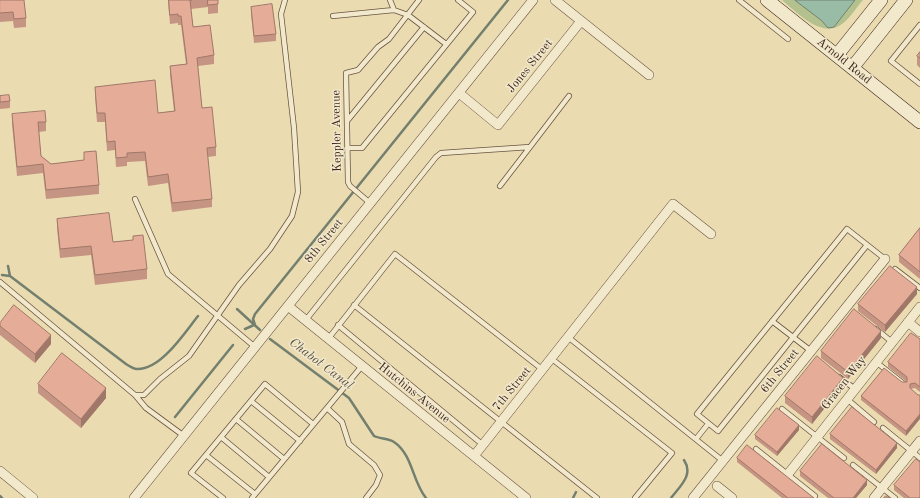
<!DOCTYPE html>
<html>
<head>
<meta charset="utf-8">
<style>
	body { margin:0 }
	canvas { display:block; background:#ebdbb0 }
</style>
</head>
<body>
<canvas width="920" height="498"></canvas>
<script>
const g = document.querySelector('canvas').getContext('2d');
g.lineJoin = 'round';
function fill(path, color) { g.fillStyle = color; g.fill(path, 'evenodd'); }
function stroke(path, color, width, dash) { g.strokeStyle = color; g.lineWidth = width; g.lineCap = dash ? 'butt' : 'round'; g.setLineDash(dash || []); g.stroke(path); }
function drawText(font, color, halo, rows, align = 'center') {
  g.font = font + ' "Old Standard TT",serif'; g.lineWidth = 3; g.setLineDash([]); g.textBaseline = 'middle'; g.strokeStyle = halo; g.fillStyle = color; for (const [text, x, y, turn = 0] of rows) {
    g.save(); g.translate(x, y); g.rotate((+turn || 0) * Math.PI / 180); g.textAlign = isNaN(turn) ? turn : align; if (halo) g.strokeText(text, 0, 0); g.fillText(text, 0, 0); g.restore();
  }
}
fill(new Path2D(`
	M782,0H863C855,9 848,22 837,27C818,35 795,11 782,0Z`), '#b3c18e');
const water = new Path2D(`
	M795,0H855L834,27L828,28L822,21Z`);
fill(water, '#99bca6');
stroke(water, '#74806f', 1);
stroke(new Path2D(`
	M8,266L10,276L126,364C129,366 134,369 137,369C161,370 185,332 198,316
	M2,275L10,276
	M237,309L260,330
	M255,325L253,319L255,314L508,0
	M245,329L254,325
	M270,339L349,398L374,436C380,439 389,438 394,442C413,455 412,481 426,498
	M175,417L233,345
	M0,496L2,498
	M573,498L576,492
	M671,498C680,486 694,475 684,460`), '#74806f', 2.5);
const lane = new Path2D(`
	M390,0L394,10
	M739,0L788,39
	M333,16L394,10L408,15L446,44
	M920,25L891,61L920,84
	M347,121L424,27
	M347,148H362L473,12L458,0
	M500,186L530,147
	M135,199L168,274L255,347
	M370,203L350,186L348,182L346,73L358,70L378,47L389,39L419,0
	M867,245L718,431L697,414L847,229L885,259
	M895,269L920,288
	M0,282L135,395H144L160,379L189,356L239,285L270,249L292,216L298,192L294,128L281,14L285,0
	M354,305L597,498
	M305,321L436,157L441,153L530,147L569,96
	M772,321L811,351
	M338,325L483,445
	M876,329L892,342
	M568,337L723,461
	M328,339L395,254L543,370
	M552,359L672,453L635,498
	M876,362L904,384
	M839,377L855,389
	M135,395L146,408L184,436
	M847,399L874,422
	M251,401L300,441
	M327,408L342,422L349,444L374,465L380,475L376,485L366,498
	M782,409L844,458
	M236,419L284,459
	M883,428L920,458
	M221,437L269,477
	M696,439L708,424
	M756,449L815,496
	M206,455L255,494
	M853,465L895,498
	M223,498L191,473L265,384L313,424
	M252,498L362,366`);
const street = new Path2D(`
	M555,0L649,75
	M459,93L498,125L581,21
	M288,306L526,498
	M908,322L920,332
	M474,456L673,204L711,234
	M0,471L33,498
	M788,474L920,307
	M717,486L732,498
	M134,498L533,0
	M693,498L885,259
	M874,498L920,441`);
const secondary = new Path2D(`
	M767,0L920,122
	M837,55L881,0
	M852,68L906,0`);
stroke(lane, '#685442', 6);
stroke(street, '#685442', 10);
stroke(secondary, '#3d271d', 14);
stroke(lane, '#f2e8cc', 4.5);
stroke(street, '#f2e8cc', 9);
stroke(secondary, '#f2e8cc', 13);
fill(new Path2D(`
	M0,0L26,18V27L14,28L13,21L0,22Z
	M168,0H218V13L208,14V7L191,9L193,27L214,55V64L198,66L202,108L216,147V156L207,157L212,199V207L172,212L168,183L148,186L145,161L127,162V166L116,167L115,150L107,151L105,122H97L95,96V87L158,113L174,111L170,75V66L186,64L181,25H178V23L170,24Z
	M251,7L276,34V41L254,43L251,14Z
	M920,52V68L917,65V56Z
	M0,96L10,101V108L0,109Z
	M12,114L46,122V131L39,132L41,156L51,164L84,160V152L99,185V194L46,199L43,173L17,176L12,124Z
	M57,219L113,242L133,240V236L147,269V279L95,285L91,255L60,258L57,228Z
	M920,228V279L899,262V255Z
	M917,294L885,332L858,311V304Z
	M0,323L51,344L35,363L0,335Z
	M881,338L848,379L821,358V351Z
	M920,339V392L915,388L910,389L906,436L861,400V396L902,382H907L888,367V362Z
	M38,384L106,398L81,428L38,393Z
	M843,385L812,424L785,403V396Z
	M799,430L777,456L755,439V435Z
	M830,434L897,448L876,474L830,439Z
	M737,458L814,498H782L737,462Z
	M800,471L867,485L856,498H828L800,476Z
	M894,485L920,498H904L894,490Z`), '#c59482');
fill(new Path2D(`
	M917,287V294L885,332V325Z
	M881,331V338L848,379V372Z
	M51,335V344L35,363V354Z
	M843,378V385L812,424V417Z
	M106,388V398L81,428V419Z
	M920,414V419L906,436V431Z
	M799,425V430L777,456V452Z
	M897,443V448L876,474V470Z
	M867,480V485L856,498H853Z`), '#a0786a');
const building = new Path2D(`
	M0,0H24L26,18L14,19L13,12L0,13Z
	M169,0H192H190L193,27L210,25L214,55L197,58L202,108L212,107L216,147L207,148L212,199L172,203L168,174L148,177L145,152L127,153V157L116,158L115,141L107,142L105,113H97L95,87L155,80L158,113L175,111L170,66L187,64L181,16H178V14L170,15Z
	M208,0H218V4L208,5Z
	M272,4L276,34L254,36L251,7Z
	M920,52V58L917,56Z
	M9,95L10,101L0,102V96Z
	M45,111L46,122H38L41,156L51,164L84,160V152L96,151L99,185L46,190L43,164L17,167L12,114Z
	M109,213L113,242L133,240V236L143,235L147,269L95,275L91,246L60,249L57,219Z
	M920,228V272L899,255Z
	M890,266L917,287L885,325L858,304Z
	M14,305L51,335L35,354L0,326V323Z
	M854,309L881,331L848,372L821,351Z
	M911,333L920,339V387L915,383L910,384V388L918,395H920V414L906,431L861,396L884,368L902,382H907V377L888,362Z
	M62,353L106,388L81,419L38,384Z
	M817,356L843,378L812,417L785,396Z
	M852,407L897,443L876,470L830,434Z
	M777,408L799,425L777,452L755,435Z
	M822,444L867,480L853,498H834L800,471Z
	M747,445L814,498H788L737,458Z
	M916,459L920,462V497L919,498H910L894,485Z
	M886,496L889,498H884Z`);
fill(building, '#e5ac97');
stroke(building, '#a0786a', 1);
drawText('12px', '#3d271d', '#f2e8cc', [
	["Arnold Road",844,61,39],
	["Jones Street",530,66,-51],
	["Keppler Avenue",337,131,-91],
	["8th Street",324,241,-51],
	["6th Street",780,371,-51],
	["Gracen Way",844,383,-52],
	["7th Street",512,389,-51],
	["Hutchins Avenue",414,393,39]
]);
drawText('italic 13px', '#544c3f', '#f2e8cc', [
	["Chabot Canal",321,364,37]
]);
</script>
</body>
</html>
